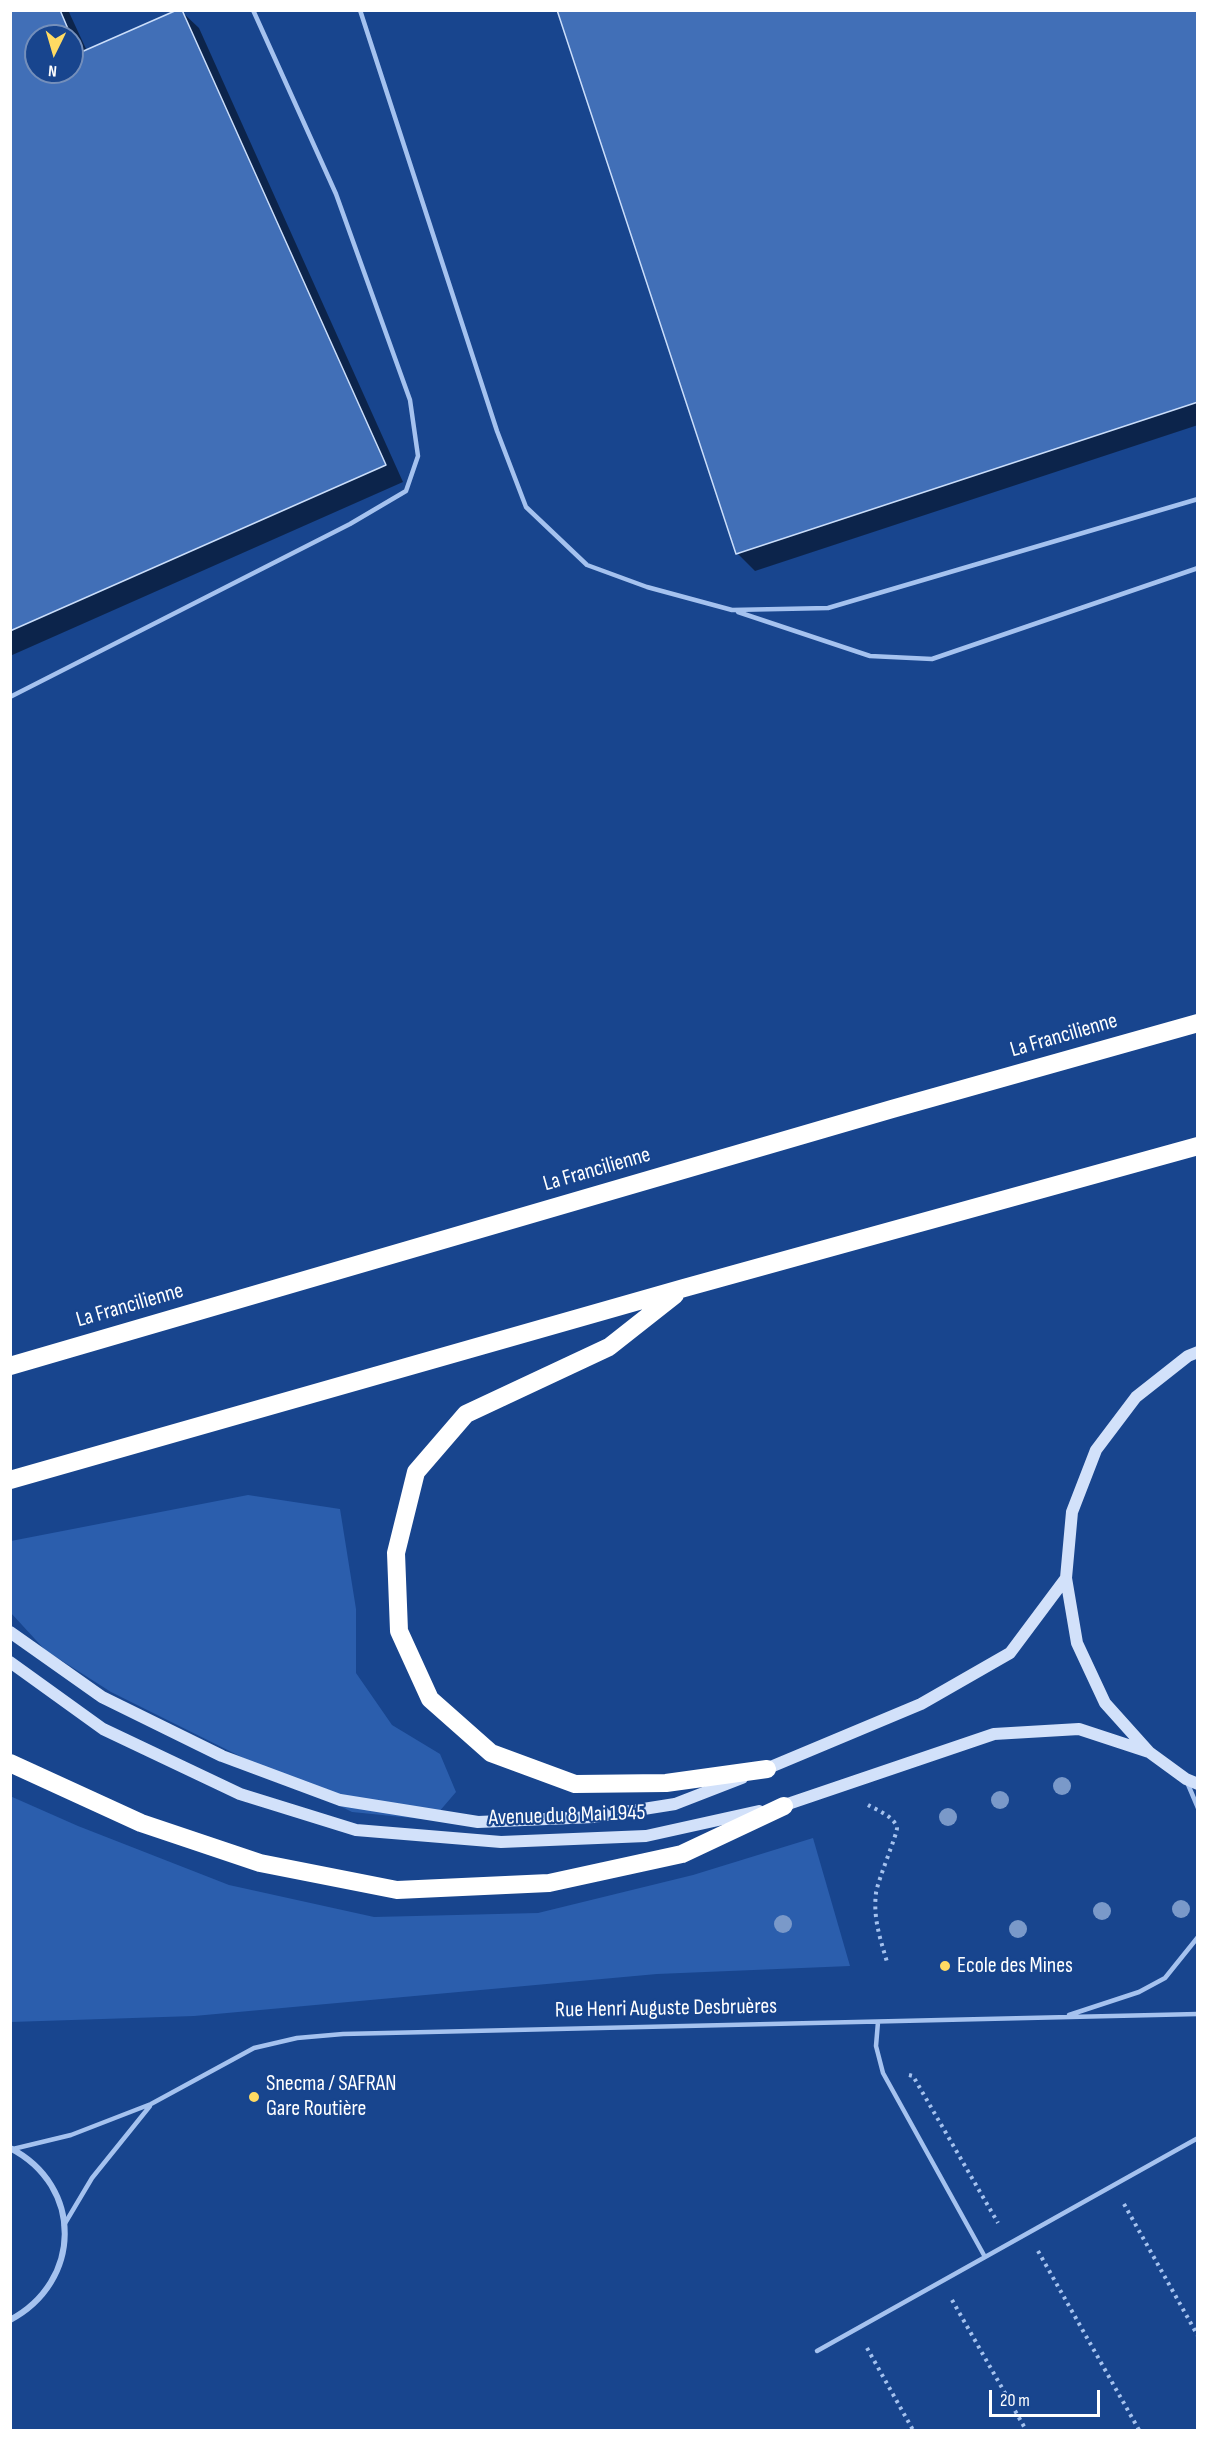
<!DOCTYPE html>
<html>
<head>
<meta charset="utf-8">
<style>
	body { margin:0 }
	#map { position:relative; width:1208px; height:2441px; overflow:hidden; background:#18458e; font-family:"Sofia Sans Condensed",sans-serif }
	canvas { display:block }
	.frame { position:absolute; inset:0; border:12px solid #fff; pointer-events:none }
	.north { position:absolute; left:24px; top:24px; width:60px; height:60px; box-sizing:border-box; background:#18458e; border:2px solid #748fbb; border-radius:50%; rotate:185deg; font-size:16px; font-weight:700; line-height:24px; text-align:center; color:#fff }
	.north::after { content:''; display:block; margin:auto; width:21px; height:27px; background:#ffdb63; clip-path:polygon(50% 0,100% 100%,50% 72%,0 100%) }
	.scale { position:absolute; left:989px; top:2390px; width:111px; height:27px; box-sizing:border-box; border:3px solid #fff; border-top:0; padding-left:8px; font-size:18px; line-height:21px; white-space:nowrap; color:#fff; -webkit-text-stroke:4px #18458e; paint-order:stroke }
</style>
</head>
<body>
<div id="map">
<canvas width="1208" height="2441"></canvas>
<div class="frame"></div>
<div class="north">N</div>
<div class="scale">20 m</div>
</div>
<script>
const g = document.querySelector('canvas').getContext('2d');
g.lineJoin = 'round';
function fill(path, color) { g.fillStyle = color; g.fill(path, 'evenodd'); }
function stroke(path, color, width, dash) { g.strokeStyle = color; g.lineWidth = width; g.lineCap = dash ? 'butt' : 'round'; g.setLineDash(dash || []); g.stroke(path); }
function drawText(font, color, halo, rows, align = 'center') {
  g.font = font + ' "Sofia Sans Condensed",sans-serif'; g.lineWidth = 4.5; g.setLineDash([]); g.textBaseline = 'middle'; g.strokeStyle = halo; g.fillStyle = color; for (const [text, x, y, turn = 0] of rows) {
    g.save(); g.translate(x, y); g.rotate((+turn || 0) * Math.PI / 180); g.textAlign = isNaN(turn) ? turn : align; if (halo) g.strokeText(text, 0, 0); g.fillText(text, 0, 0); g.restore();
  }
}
fill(new Path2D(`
	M248,1495L340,1509L356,1609V1673L392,1725L440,1754L456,1792L432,1820L352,1812L111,1692L45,1650L11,1613V1541Z
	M10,1796L78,1826L229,1885L374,1917L538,1913L693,1875L813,1838L850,1966L657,1974L194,2016L11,2022Z`), '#2b5ead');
fill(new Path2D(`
	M10,10H68L87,51L181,11L199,28L403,482L10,656ZM36,36H72V72H36Z
	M1198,10V425L755,571L737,553Z`), '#0007');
const building = new Path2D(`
	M10,10H60L71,36H36V72H72V37L79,53L177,10H182L386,465L10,631Z
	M557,10H1198V402L736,554Z`);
fill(building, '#416fb7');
stroke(building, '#cbdefa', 1.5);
stroke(new Path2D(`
	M868,1805C877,1810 893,1816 897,1827C898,1833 878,1879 876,1893C873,1918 880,1938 887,1962
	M909,2075L913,2076L998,2223
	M1124,2204L1198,2336
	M1038,2251L1139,2430
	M952,2300L1026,2430
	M867,2348L913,2430`), '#a5c2ef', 4, [3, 4.5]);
stroke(new Path2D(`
	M360,10L497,431L526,507L587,565L647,587L732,610L828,608L1198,499
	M738,612L870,656L932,659L1198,568
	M10,697L350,524L406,491L418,456L410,400L336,194L253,10
	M1187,1782L1198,1808
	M1069,2015L1139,1992L1165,1978L1198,1937
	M878,2022L876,2046L883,2073L985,2257
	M13,2149L71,2135L151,2104L254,2048L297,2038L343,2034L1198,2014
	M64,2225L92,2178L150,2106
	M817,2351L1198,2138`), '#a5c2ef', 4.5);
stroke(new Path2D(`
	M10,2148C84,2186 82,2282 10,2320`), '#a5c2ef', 6);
stroke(new Path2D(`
	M1198,1352L1188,1356L1136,1397L1096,1450L1072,1512L1066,1578L1077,1643L1105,1703L1149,1752L1186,1779L1198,1784
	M10,1632L102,1697L222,1756L340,1800L478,1822L593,1817L675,1804L742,1778
	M10,1662L103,1729L240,1794L356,1830L501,1842L646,1836L759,1811
	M761,1771L921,1704L1010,1653L1066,1578
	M779,1807L994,1734L1079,1729L1149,1752`), '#d2e1fa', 12);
stroke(new Path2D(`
	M675,1295L609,1347L466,1414L416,1472L396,1553L399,1631L430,1699L491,1753L575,1784L666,1783L767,1769
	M10,1366L892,1109L1198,1023
	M10,1480L684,1288L1198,1146
	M10,1763L141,1823L260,1863L397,1890L549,1883L682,1854L784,1806`), '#fff', 18);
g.fillStyle = '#7a99c9';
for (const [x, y] of [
	[1062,1786],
	[1000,1800],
	[948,1817],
	[1181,1909],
	[1102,1911],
	[783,1924],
	[1018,1929]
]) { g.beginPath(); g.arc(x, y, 9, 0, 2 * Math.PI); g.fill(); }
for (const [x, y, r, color] of [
	[945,1966,6,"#ffdb63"],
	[254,2097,6,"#ffdb63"]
]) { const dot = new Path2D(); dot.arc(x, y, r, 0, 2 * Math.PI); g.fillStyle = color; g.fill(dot); stroke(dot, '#18458e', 2); }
drawText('22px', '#fff', '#18458e', [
	["La Francilienne",1064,1036,-16],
	["La Francilienne",597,1170,-16],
	["La Francilienne",130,1306,-16],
	["Avenue du 8 Mai 1945",567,1816,-2],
	["Rue Henri Auguste Desbruères",666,2009,-1]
]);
drawText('22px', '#fff', '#18458e', [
	["Ecole des Mines",957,1966],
	["Snecma / SAFRAN",266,2084],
	["Gare Routière",266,2109]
], 'left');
</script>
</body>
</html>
